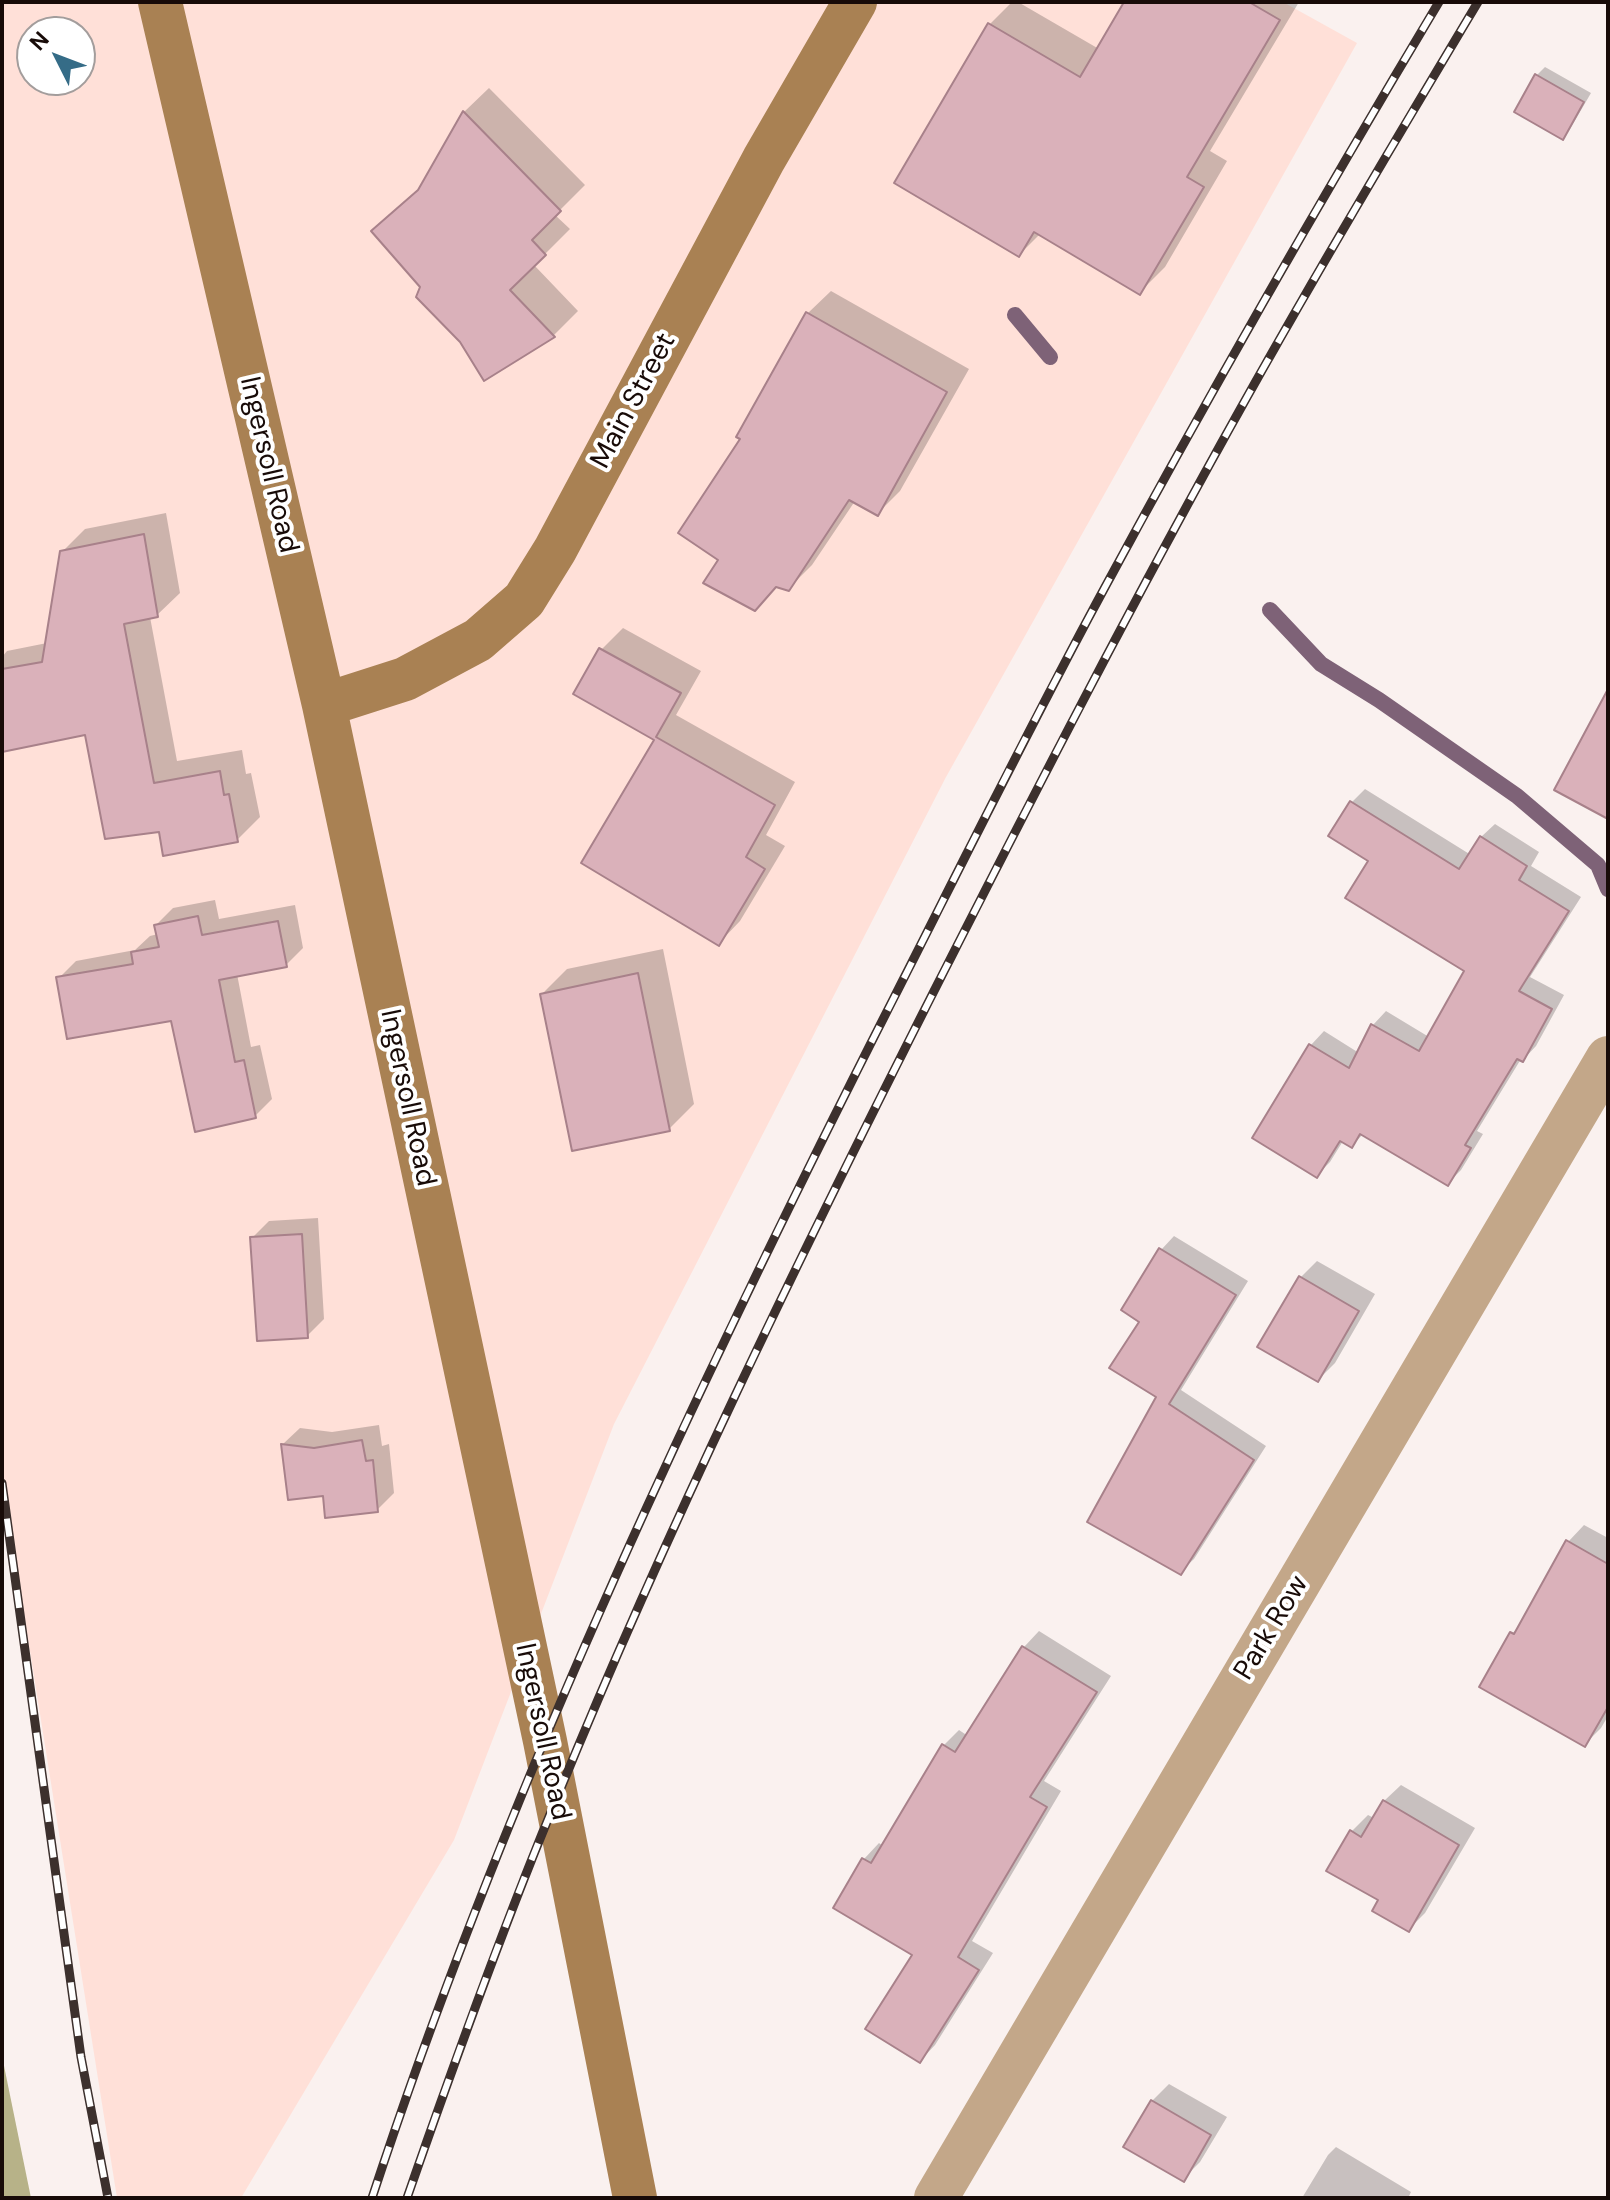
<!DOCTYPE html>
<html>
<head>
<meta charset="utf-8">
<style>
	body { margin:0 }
	#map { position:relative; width:1610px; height:2200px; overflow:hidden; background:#faf1ef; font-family:"DM Sans",sans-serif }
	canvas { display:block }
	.frame { position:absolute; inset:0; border:4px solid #180b08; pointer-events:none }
	.north { position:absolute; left:16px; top:16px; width:80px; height:80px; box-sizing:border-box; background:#fff; border:2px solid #a39d9c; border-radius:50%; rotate:312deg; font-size:22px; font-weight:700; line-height:32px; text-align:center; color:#180b08 }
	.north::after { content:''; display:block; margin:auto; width:28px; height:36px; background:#356c87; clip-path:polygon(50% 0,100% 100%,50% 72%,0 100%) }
</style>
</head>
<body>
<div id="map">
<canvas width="1610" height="2200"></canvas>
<div class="frame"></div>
<div class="north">N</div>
</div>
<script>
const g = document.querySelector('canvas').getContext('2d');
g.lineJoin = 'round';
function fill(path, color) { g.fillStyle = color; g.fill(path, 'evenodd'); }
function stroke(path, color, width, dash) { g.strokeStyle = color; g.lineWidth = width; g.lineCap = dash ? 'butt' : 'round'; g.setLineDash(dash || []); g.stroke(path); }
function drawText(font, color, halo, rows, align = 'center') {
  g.font = font + ' "DM Sans",sans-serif'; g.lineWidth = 8; g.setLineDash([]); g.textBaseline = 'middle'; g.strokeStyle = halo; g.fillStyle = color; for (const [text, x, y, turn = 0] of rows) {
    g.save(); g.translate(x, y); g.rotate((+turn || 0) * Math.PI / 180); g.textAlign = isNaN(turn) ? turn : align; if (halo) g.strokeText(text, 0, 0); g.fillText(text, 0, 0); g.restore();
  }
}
fill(new Path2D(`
	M2,2H1283L1357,43L946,777L614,1424L454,1840L241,2198H117L2,1475ZM32,32H80V80H32Z`), '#ffe0d8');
fill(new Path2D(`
	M2,2056L31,2198H2Z`), '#b7b288');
fill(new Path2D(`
	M1012,2H1018L1099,49L1127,2H1299L1210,151L1227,161L1165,267L1140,292L1040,234L1019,255L990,24Z
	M1545,67L1591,93L1570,129L1562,137L1537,75Z
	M489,88L585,185L555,215L570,229L534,265L578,311L554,335L484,378L422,286L374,232L423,185L464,112Z
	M831,291L969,369L900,491L877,514L855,501L812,565L789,588L721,560L743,438L808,313Z
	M166,513L180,593L157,615L150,617L177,761L242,750L246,774L251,773L260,817L237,840L161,830L87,733L2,750V657L7,651L47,643L62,552L85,529Z
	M623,628L701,671L676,715L795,782L766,835L785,846L740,921L719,943L657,739L601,650Z
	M1365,789L1471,855L1481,837L1495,824L1539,852L1531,866L1581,897L1530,977L1564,995L1536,1046L1523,1060L1521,1059L1477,1131L1483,1134L1461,1170L1447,1184L1363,1134L1352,1146L1343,1141L1330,1162L1317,1175L1255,1138L1311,1045L1324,1031L1359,1053L1373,1025L1386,1011L1429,1037L1467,970L1371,860L1352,802Z
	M215,900L219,919L295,905L303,948L286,965L237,974L251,1047L260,1045L272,1099L255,1116L173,1019L59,978L76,961L135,950L150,936L158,934L156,925L173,908Z
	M663,949L694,1104L669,1129L542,994L567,969Z
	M318,1218L324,1319L307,1336L252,1238L269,1221Z
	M1174,1236L1248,1281L1181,1390L1266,1446L1194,1559L1180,1572L1159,1397L1142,1321L1161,1250Z
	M1317,1261L1375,1294L1335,1363L1318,1380L1300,1278Z
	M379,1425L382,1446L389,1444L394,1493L377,1510L324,1494L290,1498L283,1444L300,1428L332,1432Z
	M1584,1525L1608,1538V1716L1601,1728L1584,1745L1512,1634L1522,1623L1568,1542Z
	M1039,1631L1111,1676L1044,1781L1061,1791L972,1941L993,1953L935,2045L920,2061L915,1954L835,1908L864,1859L879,1843L883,1846L943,1746L959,1730L968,1736L1024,1647Z
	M1401,1785L1475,1828L1425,1913L1408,1930L1381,1900L1351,1832L1368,1815L1374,1818L1384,1801Z
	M1169,2084L1227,2117L1200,2162L1183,2179L1126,2146L1152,2101Z
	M1336,2147L1411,2192L1408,2198H1302L1328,2155Z`), '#0003');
stroke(new Path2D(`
	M1015,315L1050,357
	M1270,610L1321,664L1379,700L1517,796L1598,865L1608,889`), '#7e6277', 16);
const building = new Path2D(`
	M1124,2H1249L1280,20L1187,177L1204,187L1140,295L1034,232L1019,257L894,183L988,23L1080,77Z
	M1535,74L1584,102L1563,140L1514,112Z
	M463,111L561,211L532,240L546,255L510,290L555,337L484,381L460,342L416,297L420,287L371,231L418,190Z
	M806,312L947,392L878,516L849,500L789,591L776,587L755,611L703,583L718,560L678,533L740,439L736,437Z
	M144,534L158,617L124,624L154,783L220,771L224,795L229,794L238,842L163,856L159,832L105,839L85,735L2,752V669L42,662L60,551Z
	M599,648L681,693L656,737L775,805L746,857L765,869L719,946L581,863L654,740L573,694Z
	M1608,689V819L1554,790Z
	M1350,801L1459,869L1480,836L1527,866L1519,880L1569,911L1519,991L1552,1009L1523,1062L1517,1059L1465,1145L1471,1148L1448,1186L1360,1134L1352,1148L1340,1141L1317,1178L1252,1138L1309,1044L1349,1068L1371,1024L1419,1051L1464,971L1345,898L1368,861L1328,836Z
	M198,916L202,935L278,921L287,967L219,980L235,1062L244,1060L256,1118L195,1132L171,1021L67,1039L56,977L133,964L131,952L159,947L154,925Z
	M638,973L670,1131L572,1151L540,994Z
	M302,1234L308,1338L257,1341L250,1237Z
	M1159,1248L1236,1295L1169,1404L1254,1460L1181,1575L1087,1522L1156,1397L1109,1368L1139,1322L1121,1310Z
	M1299,1276L1359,1311L1318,1382L1257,1347Z
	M362,1440L366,1461L373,1460L378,1512L325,1518L323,1496L288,1500L281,1444L314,1448Z
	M1566,1540L1608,1564V1707L1585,1747L1479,1687L1510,1632L1514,1634Z
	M1022,1646L1097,1692L1030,1797L1047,1807L958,1957L979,1970L920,2063L865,2029L912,1955L833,1908L862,1858L871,1863L942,1744L955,1752Z
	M1383,1800L1459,1845L1409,1932L1372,1911L1378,1900L1326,1871L1350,1830L1361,1837Z
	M1151,2100L1211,2135L1184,2182L1123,2147Z`);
fill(building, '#dab1ba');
stroke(building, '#a8818a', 2);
stroke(new Path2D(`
	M936,2198L1608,1058`), '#c3a789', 44);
stroke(new Path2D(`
	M160,2L324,705L545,1741L635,2198
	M324,705L405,679L478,640L524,600L555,550L764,159L855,2`), '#a98153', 44);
const rail = new Path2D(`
	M2,1483L81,2057L108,2198
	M372,2198C504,1797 684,1414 874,1037C950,888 1024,737 1104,589C1211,391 1323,196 1439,2
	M407,2198C454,2063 503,1927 558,1795C670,1522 800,1256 933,993C1033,796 1134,599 1242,406C1318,270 1398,136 1478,2`);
stroke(rail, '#3c302d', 9);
stroke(rail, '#fff', 6, [18]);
drawText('28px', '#180b08', '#fff', [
	["Main Street",634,401,-62],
	["Ingersoll Road",268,465,77],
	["Ingersoll Road",407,1098,78],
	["Park Row",1272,1628,-59],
	["Ingersoll Road",542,1732,78]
]);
</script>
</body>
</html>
